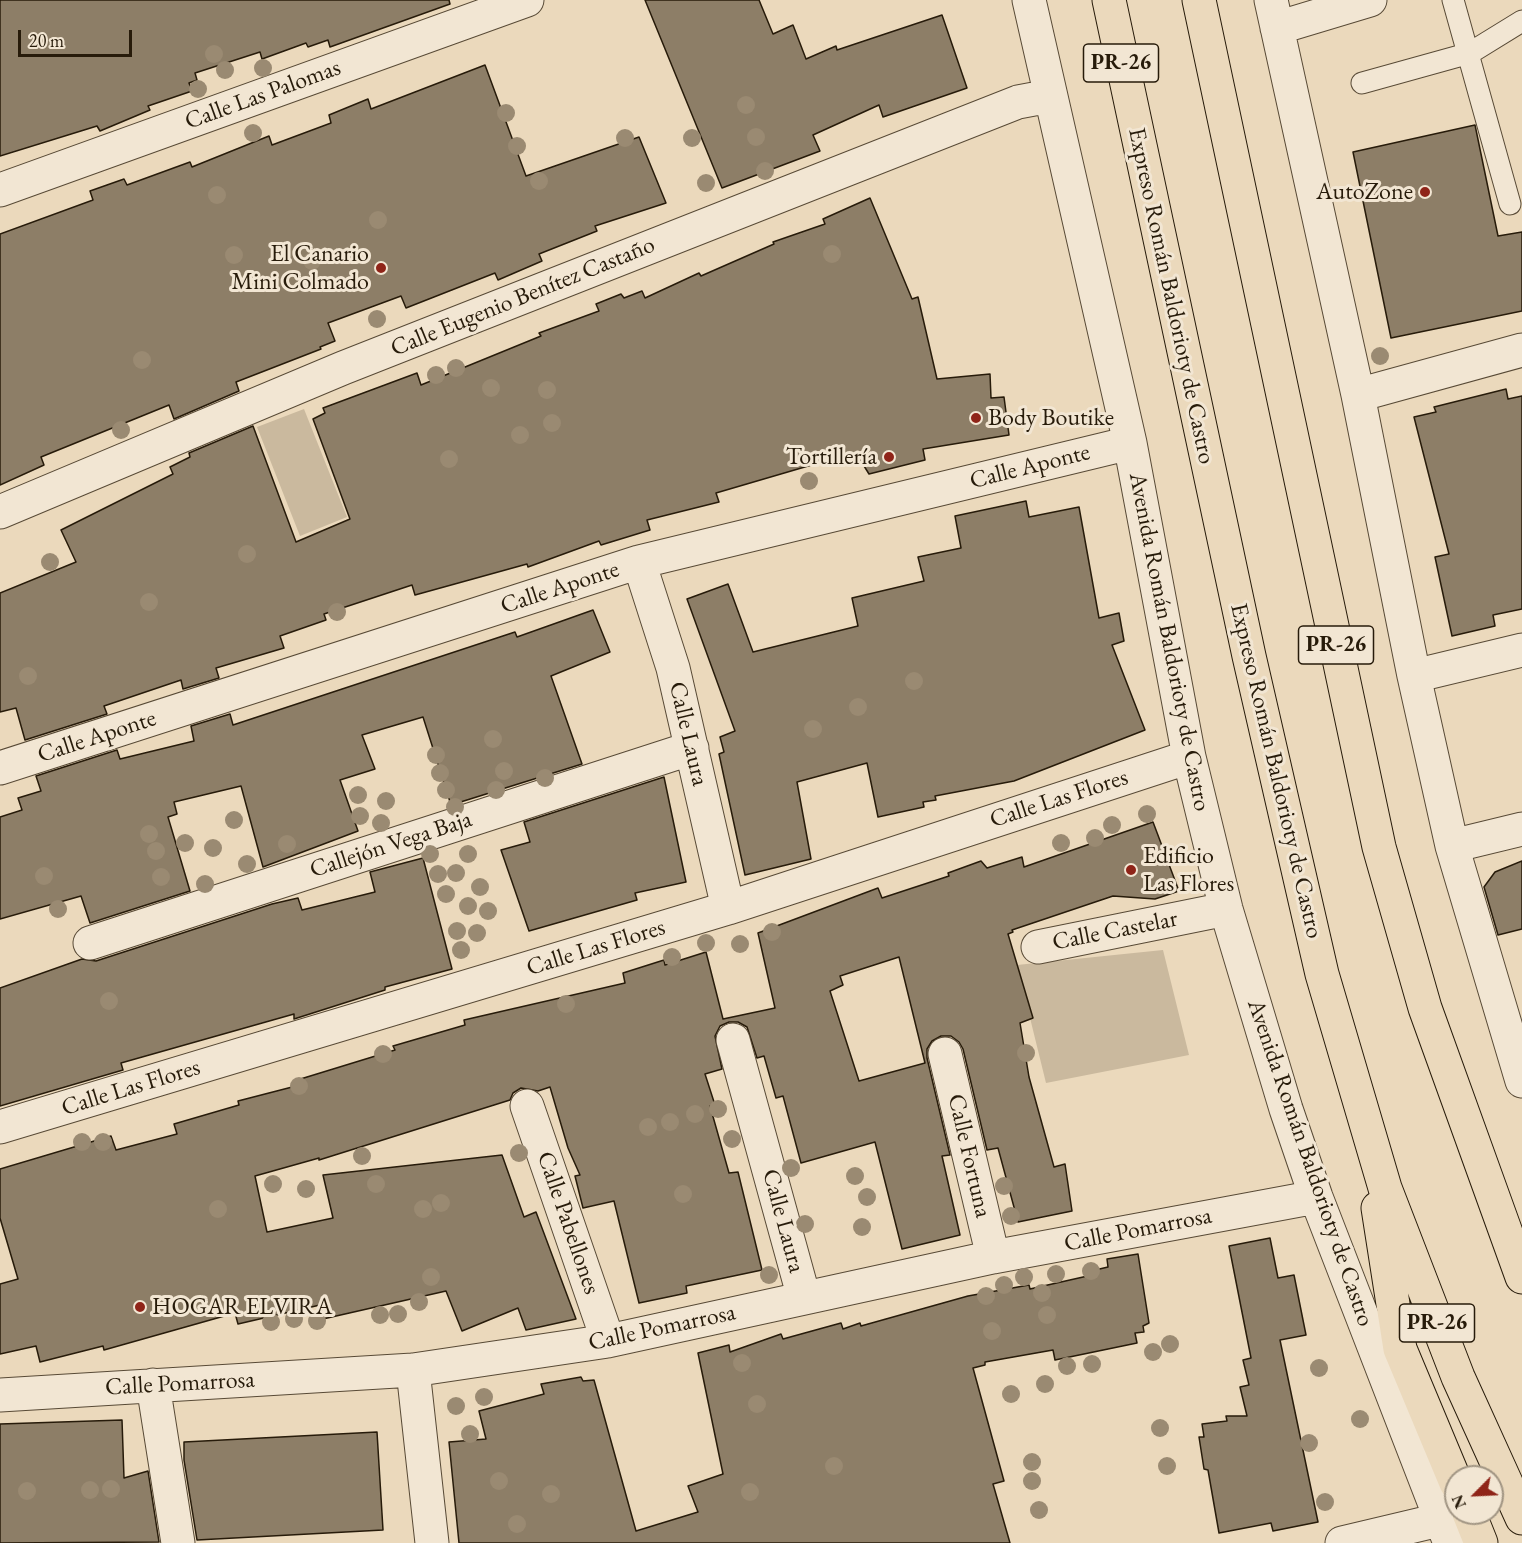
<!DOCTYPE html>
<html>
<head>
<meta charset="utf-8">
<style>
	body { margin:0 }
	#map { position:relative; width:1522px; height:1543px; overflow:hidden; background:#ebd9bc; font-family:"EB Garamond",serif }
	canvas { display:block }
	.north { position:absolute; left:1444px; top:1465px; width:60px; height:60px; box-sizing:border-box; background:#f2e6d3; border:2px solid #a19583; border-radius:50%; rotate:246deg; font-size:16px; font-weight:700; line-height:24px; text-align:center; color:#271b0a }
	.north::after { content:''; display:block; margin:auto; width:21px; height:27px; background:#8f2418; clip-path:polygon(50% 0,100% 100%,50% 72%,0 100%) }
	.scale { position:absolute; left:18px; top:30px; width:114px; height:27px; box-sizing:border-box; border:3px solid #271b0a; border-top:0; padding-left:8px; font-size:18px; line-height:21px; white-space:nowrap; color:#271b0a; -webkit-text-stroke:4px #f2e6d3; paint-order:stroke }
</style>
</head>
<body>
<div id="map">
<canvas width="1522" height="1543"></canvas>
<div class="north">N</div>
<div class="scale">20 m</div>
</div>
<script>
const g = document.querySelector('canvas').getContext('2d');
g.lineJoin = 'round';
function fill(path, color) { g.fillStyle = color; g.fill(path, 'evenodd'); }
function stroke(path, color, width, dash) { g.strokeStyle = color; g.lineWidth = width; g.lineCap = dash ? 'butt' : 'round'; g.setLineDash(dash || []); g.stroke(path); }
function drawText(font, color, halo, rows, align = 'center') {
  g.font = font + ' "EB Garamond",serif'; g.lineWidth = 6; g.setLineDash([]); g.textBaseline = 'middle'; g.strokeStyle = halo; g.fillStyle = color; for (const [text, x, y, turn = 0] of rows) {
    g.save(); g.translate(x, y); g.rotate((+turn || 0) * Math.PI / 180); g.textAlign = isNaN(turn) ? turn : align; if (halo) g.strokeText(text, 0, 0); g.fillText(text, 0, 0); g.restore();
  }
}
fill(new Path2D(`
	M304,409L347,517L300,536L257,427Z
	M1163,950L1189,1055L1046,1083L1017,965Z`), '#cab99e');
const building = new Path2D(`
	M0,0H449L450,4L330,47L328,40L308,47L306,43L262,59L260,52L195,73L197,80L189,83L192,91L148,106L150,110L100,131L97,126L0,156Z
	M645,0H759L773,34L793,25L806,59L836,46L837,50L942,15L967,88L883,117L879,105L813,135L820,151L722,188Z
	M485,65L526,176L639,137L666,203L595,226L597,231L539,254L542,261L498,280L495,273L406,308L401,296L328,323L335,341L320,347L321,349L236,382L239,391L174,419L169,405L41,457L44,465L0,485V234L93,200L90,191L124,179L127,185L190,162L192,167L269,136L272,145L331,123L329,115L368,99L371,109Z
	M1475,125L1498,236L1522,232V311L1391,338L1353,152Z
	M870,198L912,299L918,297L937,379L990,374L991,398L1004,397L1009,435L923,449L925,460L869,474L861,461L815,464L716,493L719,502L647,520L650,530L601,545L599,541L528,567L527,564L415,595L412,585L324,614L326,620L280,636L284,648L216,668L219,678L183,689L181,680L104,706L107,714L25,740L16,708L0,712V593L76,562L61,530L173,474L170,467L190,457L189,453L253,426L296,542L350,519L313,419L325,413L323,408L417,373L421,385L541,336L539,333L599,311L596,304L621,294L624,298L642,291L645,298L699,273L701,276L774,244L773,242L825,224L823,219Z
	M1506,389L1508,399L1522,396V609L1493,615L1495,626L1452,636L1435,557L1449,554L1414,417L1436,412L1434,407Z
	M1026,501L1029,517L1079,507L1099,618L1119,613L1124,641L1112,645L1145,730L1014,781L935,796L936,800L923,802L924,807L878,817L867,763L797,782L811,859L745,875L719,754L724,752L720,737L735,731L687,599L728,584L753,652L858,626L852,598L924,581L918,557L961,548L955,516Z
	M593,610L610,652L551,676L582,764L451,805L423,717L362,735L375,769L340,780L358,831L263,867L241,786L174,802L177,814L168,817L190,891L90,923L81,896L0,919V817L22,810L18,798L41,791L36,776L117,750L120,759L194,741L191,726L230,714L233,725L515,632L517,637Z
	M664,777L686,882L635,893L637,900L529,931L501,850L530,842L524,822Z
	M1153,822L1179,891L1155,899L1113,896L1012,930L1013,932L1008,934L1033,1018L1020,1023L1029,1077L1054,1167L1065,1164L1072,1211L1018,1222L998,1148L987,1150L963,1049L959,1042L951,1036H941L932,1041L927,1049V1058L950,1155L942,1156L960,1235L902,1249L875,1142L801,1163L783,1096L776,1098L764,1056L757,1058L747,1027L738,1022H729L720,1026L715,1036L722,1069L705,1074L715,1105L710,1106L729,1173L738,1172L762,1270L686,1286L687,1293L639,1303L614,1201L583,1208L575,1176L580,1175L568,1148L550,1087L538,1091L521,1088L513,1093L510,1100L319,1160V1158L255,1176L267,1232L333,1218L323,1175L502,1155L524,1217L536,1212L576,1319L526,1330L518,1308L462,1331L446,1291L323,1319L320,1305L238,1324L235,1313L104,1350L103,1346L40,1362L36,1346L0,1354V1284L18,1279L0,1218V1169L111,1136L116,1150L177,1134L174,1124L239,1105L238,1101L296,1086L294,1081L395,1050L393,1046L465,1025L464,1020L625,983L623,973L664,960L665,965L706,952L723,1019L775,1008L758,933L878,888L882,898L949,876L948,873L981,861L987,868L1022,857L1024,867ZM899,957L925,1063L859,1081L830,991L843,985L840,976Z
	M423,858L452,969L385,987V990L294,1019V1014L121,1063L123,1070L0,1106V988L82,959L96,961L272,904L298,898L302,910L375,892L370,872Z
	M1522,861V929L1498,935L1484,887L1495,872Z
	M1270,1238L1278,1278L1294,1275L1306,1335L1280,1340L1318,1522L1273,1531L1271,1523L1219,1533L1208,1470L1204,1469L1199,1437H1204L1202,1424L1227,1421L1226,1416H1247L1240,1387L1249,1385L1243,1360L1251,1358L1229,1246Z
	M1138,1254L1149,1323L1143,1326L1144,1332L1135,1333L1137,1343L1055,1360L1053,1350L985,1362V1365L973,1368L1004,1481L993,1484L1010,1543H459L449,1442L486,1439L479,1411L544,1394L541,1384L581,1377L583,1381L594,1380L636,1531L698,1512L688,1486L723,1474L698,1353L729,1345L730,1352L781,1334L783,1339L841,1323L843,1329L860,1323L861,1326L968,1296L1029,1285L1030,1289L1092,1275L1091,1271L1108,1267L1107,1259Z
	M122,1420L124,1478L148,1471L159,1542L0,1543V1424Z
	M377,1432L383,1530L197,1540L184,1460V1442Z`);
fill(building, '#8d7e67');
stroke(building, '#271b0a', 1.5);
const lane = new Path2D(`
	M1453,0L1510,204
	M1362,83L1470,53L1522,21`);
const street = new Path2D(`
	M1029,0L1130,443L1189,757L1226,909L1286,1109L1316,1197L1450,1543
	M1271,0L1358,395L1414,676L1452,846L1522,1081
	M1277,28L1370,0
	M0,190L527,0
	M1358,395L1522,350
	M0,512L343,368L1018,102L1050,96
	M639,562L673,668L728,908
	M1414,676L1522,650
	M0,768L639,562L1130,443
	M1452,846L1522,829
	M90,943L692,748
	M1038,947L1226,909
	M733,1040L804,1298
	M945,1054L993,1257
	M527,1106L608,1341
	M0,1127L728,908L1189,757
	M413,1370L432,1543
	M153,1385L178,1543
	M0,1395L413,1370L608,1341L993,1257L1316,1197
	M1342,1543L1439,1520`);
const highway = new Path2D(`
	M1109,0L1249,656L1322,974L1385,1188L1458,1377L1522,1518
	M1199,0L1379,847L1425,1008L1522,1277
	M1378,1208L1400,1349L1456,1483
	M1469,1513L1481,1543`);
stroke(lane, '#584a36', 23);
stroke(street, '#584a36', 35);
stroke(highway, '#271b0a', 35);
stroke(lane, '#f2e6d3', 21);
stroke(street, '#f2e6d3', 33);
stroke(highway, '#ebd9bc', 33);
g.fillStyle = '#9a8a72';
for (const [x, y] of [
	[214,54],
	[263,68],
	[225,70],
	[198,89],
	[746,105],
	[506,113],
	[253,133],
	[756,137],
	[625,138],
	[692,138],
	[517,146],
	[765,171],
	[539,181],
	[706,183],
	[217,195],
	[378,220],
	[832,254],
	[234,255],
	[312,261],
	[377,319],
	[1380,356],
	[142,360],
	[456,368],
	[436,375],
	[491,388],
	[547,390],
	[552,423],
	[121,430],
	[520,435],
	[449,459],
	[809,481],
	[247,554],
	[50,562],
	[149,602],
	[337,612],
	[28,676],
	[914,681],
	[858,707],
	[813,729],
	[493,739],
	[436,755],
	[504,771],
	[440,773],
	[545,778],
	[446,790],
	[496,790],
	[358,795],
	[386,801],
	[455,807],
	[1147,814],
	[360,816],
	[234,820],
	[381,823],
	[1112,825],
	[149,834],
	[1095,838],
	[185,843],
	[1061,843],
	[287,844],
	[213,848],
	[156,851],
	[430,854],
	[468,854],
	[247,864],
	[456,873],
	[438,874],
	[44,876],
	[161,877],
	[205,884],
	[480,887],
	[446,894],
	[468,906],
	[58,909],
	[488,911],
	[457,931],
	[772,932],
	[477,933],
	[706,943],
	[740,944],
	[461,950],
	[672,957],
	[109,1001],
	[566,1004],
	[1026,1053],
	[383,1054],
	[299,1086],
	[718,1109],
	[695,1114],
	[670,1122],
	[648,1127],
	[732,1139],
	[82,1142],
	[103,1142],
	[519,1153],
	[362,1156],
	[791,1168],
	[855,1176],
	[273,1184],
	[376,1184],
	[1004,1186],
	[306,1189],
	[683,1194],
	[867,1197],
	[441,1203],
	[218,1209],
	[423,1209],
	[1011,1216],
	[805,1224],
	[862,1227],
	[1091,1271],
	[1056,1274],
	[769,1275],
	[431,1277],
	[1024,1277],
	[1004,1285],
	[1042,1293],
	[986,1296],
	[419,1302],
	[398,1314],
	[380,1315],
	[1047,1315],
	[294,1319],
	[317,1321],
	[271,1322],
	[992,1331],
	[1170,1344],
	[1153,1352],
	[742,1363],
	[1092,1364],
	[1067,1366],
	[1319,1368],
	[1045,1384],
	[1011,1394],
	[484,1397],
	[757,1404],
	[456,1406],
	[1360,1419],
	[1160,1428],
	[470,1434],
	[1309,1443],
	[1032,1462],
	[834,1466],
	[1167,1466],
	[499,1481],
	[1032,1481],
	[111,1489],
	[90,1490],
	[27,1491],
	[750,1492],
	[551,1494],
	[1325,1502],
	[1039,1510],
	[517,1524]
]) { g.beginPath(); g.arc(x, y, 9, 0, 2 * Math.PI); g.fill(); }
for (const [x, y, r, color] of [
	[1425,192,6,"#8f2418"],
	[381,268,6,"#8f2418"],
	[976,418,6,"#8f2418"],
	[889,457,6,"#8f2418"],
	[1131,870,6,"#8f2418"],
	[140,1307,6,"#8f2418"]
]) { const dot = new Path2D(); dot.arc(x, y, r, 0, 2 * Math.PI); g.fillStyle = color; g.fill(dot); stroke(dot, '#f2e6d3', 2); }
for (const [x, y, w] of [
	[1121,63,75],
	[1336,645,75],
	[1437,1323,75]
]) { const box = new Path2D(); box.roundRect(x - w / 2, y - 19, w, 38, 4.5); g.fillStyle = '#f2e6d3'; g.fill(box); stroke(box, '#271b0a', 1.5); }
drawText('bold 22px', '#271b0a', null, [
	["PR-26",1121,63],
	["PR-26",1336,645],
	["PR-26",1437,1323]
]);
drawText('24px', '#271b0a', '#f2e6d3', [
	["Calle Las Palomas",263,95,-20],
	["Expreso Román Baldorioty de Castro",1171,296,78],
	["Calle Eugenio Benítez Castaño",523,297,-22],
	["Calle Aponte",1030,467,-14],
	["Calle Aponte",560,588,-18],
	["Avenida Román Baldorioty de Castro",1169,642,79],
	["Calle Laura",688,734,77],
	["Calle Aponte",97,737,-18],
	["Expreso Román Baldorioty de Castro",1276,771,77],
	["Calle Las Flores",1059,799,-18],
	["Callejón Vega Baja",391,845,-18],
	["Calle Castelar",1115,931,-11],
	["Calle Las Flores",596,948,-17],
	["Calle Las Flores",131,1088,-17],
	["Calle Fortuna",969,1156,77],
	["Avenida Román Baldorioty de Castro",1310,1163,71],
	["Calle Laura",783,1221,75],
	["Calle Pabellones",568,1223,71],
	["Calle Pomarrosa",1138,1230,-11],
	["Calle Pomarrosa",662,1328,-12],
	["Calle Pomarrosa",180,1384,-3]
]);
drawText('24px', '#271b0a', '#f2e6d3', [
	["AutoZone",1413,192],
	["El Canario",369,254],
	["Mini Colmado",369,282],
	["Body Boutike",988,418,"left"],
	["Tortillería",877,457],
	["Edificio",1143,856,"left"],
	["Las Flores",1143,884,"left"],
	["HOGAR ELVIRA",152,1307,"left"]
], 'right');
</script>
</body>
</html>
